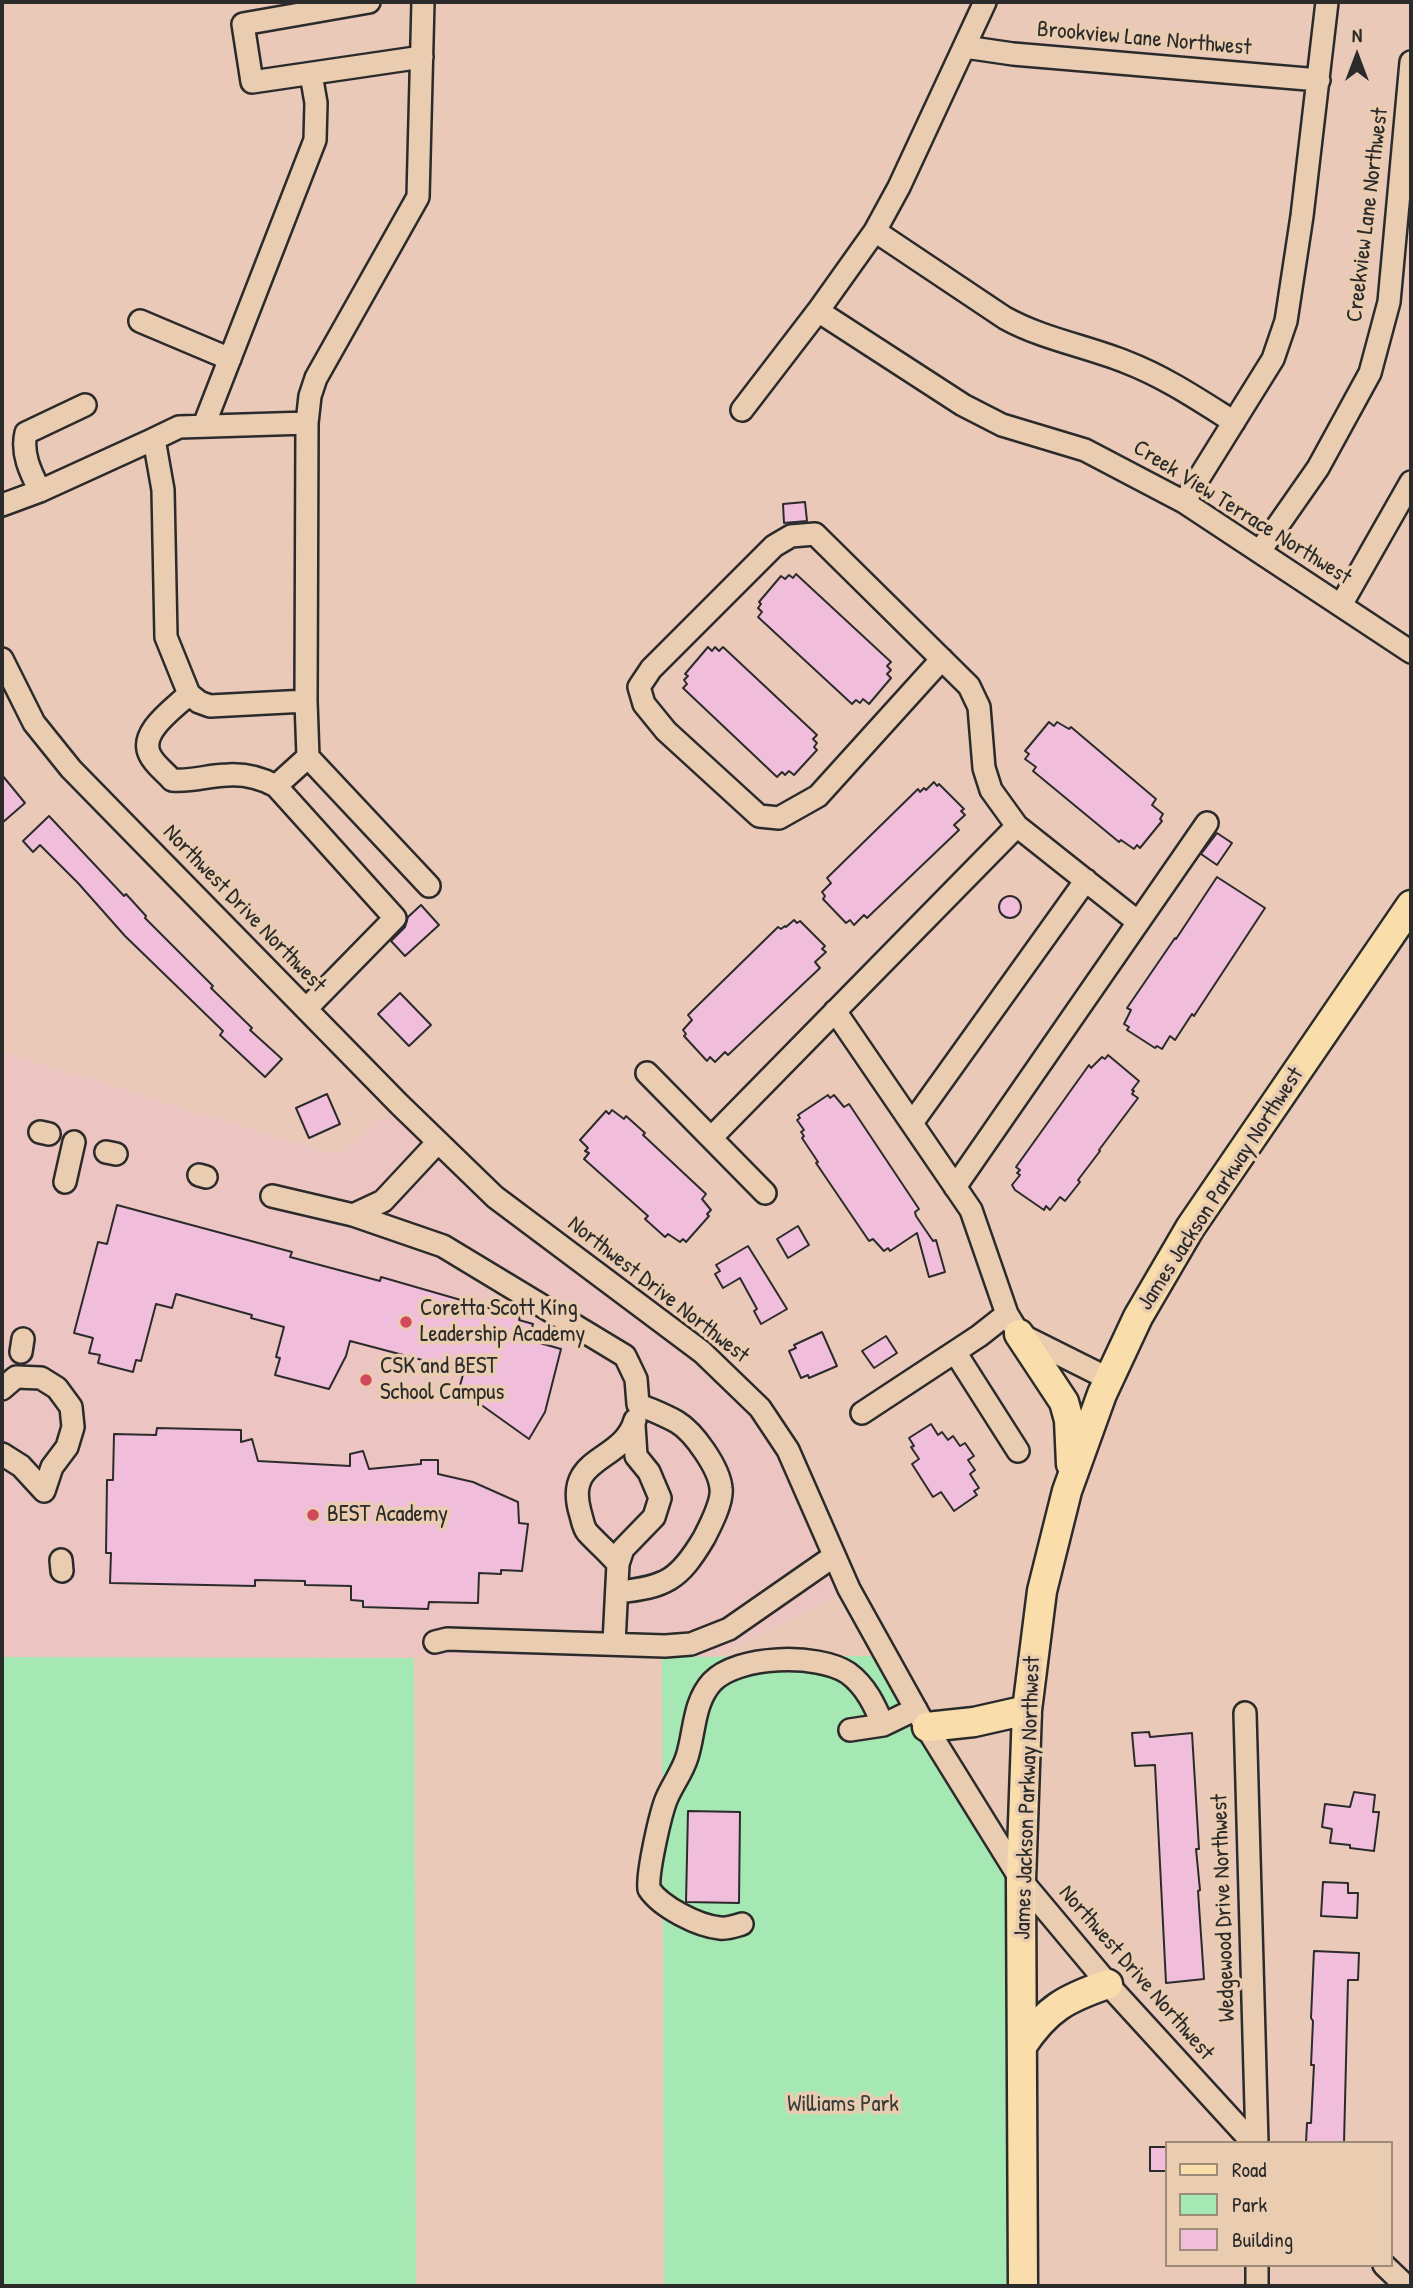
<!DOCTYPE html>
<html>
<head>
<meta charset="utf-8">
<style>
	body { margin:0 }
	#map { position:relative; width:1413px; height:2288px; overflow:hidden; background:#ebc9b9; font-family:"Patrick Hand",sans-serif }
	canvas { display:block }
	.frame { position:absolute; inset:0; border:4px solid #2b2b2b; pointer-events:none }
	.legend { position:absolute; left:1165px; top:2141px; width:228px; height:126px; box-sizing:border-box; background:#eaccb0; border:2px solid #9e8c7b; margin:0; padding:9px 12px; list-style:none; font-size:21px; color:#2b2b2b }
	.legend li { display:flex; align-items:center; gap:14px; height:35px }
	.legend b { width:35px; border:2px solid #9e8c7b }
	.north { position:absolute; left:1322px; top:21px; width:70px; height:70px; -webkit-text-stroke:5px #eaccb0; paint-order:stroke; rotate:0deg; font-size:19px; font-weight:700; line-height:28px; text-align:center; color:#2b2b2b }
	.north::after { content:''; display:block; margin:auto; width:24px; height:32px; background:#2b2b2b; clip-path:polygon(50% 0,100% 100%,50% 72%,0 100%) }
</style>
</head>
<body>
<div id="map">
<canvas width="1413" height="2288"></canvas>
<div class="frame"></div>
<ul class="legend">
<li><b style="height:9px;background:#f9deab"></b>Road</li>
<li><b style="height:19px;background:#a5e8b3"></b>Park</li>
<li><b style="height:19px;background:#f0bddb"></b>Building</li>
</ul>
<div class="north">N</div>
</div>
<script>
const g = document.querySelector('canvas').getContext('2d');
g.lineJoin = 'round';
function fill(path, color) { g.fillStyle = color; g.fill(path, 'evenodd'); }
function stroke(path, color, width, dash) { g.strokeStyle = color; g.lineWidth = width; g.lineCap = dash ? 'butt' : 'round'; g.setLineDash(dash || []); g.stroke(path); }
function drawText(font, color, halo, rows, align = 'center') {
  g.font = font + ' "Patrick Hand",sans-serif'; g.lineWidth = 7; g.setLineDash([]); g.textBaseline = 'middle'; g.strokeStyle = halo; g.fillStyle = color; for (const [text, x, y, turn = 0] of rows) {
    g.save(); g.translate(x, y); g.rotate((+turn || 0) * Math.PI / 180); g.textAlign = isNaN(turn) ? turn : align; if (halo) g.strokeText(text, 0, 0); g.fillText(text, 0, 0); g.restore();
  }
}
fill(new Path2D(`
	M2,1052L338,1156L399,1104L760,1408L848,1591L713,1657H2Z`), '#ecc5c3');
fill(new Path2D(`
	M884,1656L1018,1878L1027,2286H664L662,1657Z
	M2,1657L414,1658L416,2286H2Z`), '#a5e8b3');
const building = new Path2D(`
	M805,502L807,521L784,523L783,504Z
	M796,574L891,662L887,666L891,670L887,674L891,678L869,704L863,699L860,703L856,700L852,704L758,617L762,612L758,608L761,604L759,602L781,576L785,579L789,575L793,578Z
	M708,647L712,651L715,647L719,651L723,647L817,735L813,739L817,743L814,747L817,750L794,775L789,771L785,775L782,772L777,777L683,688L687,684L684,680L688,676L685,674Z
	M1049,722L1054,726L1057,722L1069,729L1071,727L1156,799L1152,805L1163,814L1160,819L1162,821L1140,848L1137,845L1134,849L1121,840L1119,842L1033,771L1036,767L1025,759L1029,754L1025,751Z
	M2,775L25,803L2,823Z
	M934,782L937,786L939,784L964,809L961,811L965,815L954,825L959,830L867,918L864,915L854,925L850,920L846,923L823,899L825,896L822,892L831,883L827,878L918,789L920,792L924,788L926,790Z
	M49,816L124,896L126,894L146,916L145,918L213,986L211,988L252,1028L250,1030L282,1059L265,1077L220,1035L223,1031L125,936L78,883L40,845L33,852L23,841Z
	M1217,833L1232,843L1217,865L1201,854Z
	M1217,877L1265,908L1194,1016L1192,1014L1175,1040L1170,1036L1162,1049L1157,1046L1155,1048L1127,1030L1129,1027L1124,1024L1131,1010L1127,1008L1175,938L1176,939Z
	M999 907a11 11 0 1 1 22 0a11 11 0 1 1-22 0Z
	M421,905L439,925L405,956L391,941L405,927L408,917Z
	M794,920L797,923L800,921L825,946L822,949L826,952L815,962L820,968L728,1055L725,1052L715,1062L710,1057L707,1061L684,1036L686,1034L683,1030L692,1020L688,1015L778,927L781,929L785,926L786,927Z
	M400,993L431,1025L409,1046L378,1014Z
	M1108,1055L1139,1081L1132,1090L1134,1091L1132,1094L1138,1098L1099,1150L1100,1151L1078,1180L1080,1182L1065,1201L1060,1197L1050,1210L1046,1206L1044,1210L1015,1190L1012,1185L1020,1175L1017,1173L1020,1170L1016,1167L1089,1065L1091,1068L1102,1057L1105,1059Z
	M327,1094L340,1124L309,1138L296,1108Z
	M828,1095L830,1098L834,1095L844,1107L849,1104L919,1209L915,1212L916,1216L933,1241L936,1240L945,1272L929,1277L917,1233L890,1251L888,1248L884,1251L873,1239L869,1241L816,1163L818,1162L802,1138L804,1136L801,1132L804,1130L797,1120L800,1118L798,1115Z
	M612,1110L624,1119L626,1116L645,1133L643,1135L706,1194L702,1199L711,1210L707,1214L709,1216L686,1242L683,1239L680,1242L668,1234L665,1237L645,1219L648,1216L584,1159L589,1153L585,1151L588,1148L580,1140L606,1111L609,1114Z
	M117,1205L292,1252L290,1257L380,1281L381,1277L499,1311L500,1307L521,1313L519,1320L533,1324L529,1340L561,1349L545,1412L529,1439L459,1389L464,1371L350,1341L346,1356L329,1389L275,1375L280,1358L276,1357L284,1327L251,1318L252,1315L176,1294L172,1308L156,1304L141,1361L136,1360L133,1372L98,1363L100,1355L89,1353L93,1338L74,1333L98,1242L107,1244Z
	M798,1226L809,1245L788,1258L777,1239Z
	M748,1246L787,1309L761,1324L754,1311L757,1309L740,1278L723,1288L715,1274L720,1271L716,1265Z
	M822,1332L837,1366L809,1378L808,1375L801,1378L789,1351L796,1348L794,1345Z
	M886,1336L897,1353L874,1368L862,1351Z
	M931,1424L938,1435L942,1432L948,1440L953,1436L960,1446L965,1443L974,1456L968,1460L975,1470L970,1474L979,1488L974,1491L977,1495L954,1511L941,1492L933,1497L912,1464L919,1459L911,1447L914,1446L909,1438Z
	M157,1428L241,1430V1442L252,1439L258,1461L350,1466V1454L363,1451L369,1469L421,1464V1460H438V1474L473,1482L518,1502L519,1523L528,1524L522,1571L501,1570V1574L479,1573L478,1603L429,1602L428,1609L363,1607V1601L351,1600V1586L305,1585V1581L255,1580V1586L110,1583L111,1553H106L107,1480H113L114,1434L156,1435Z
	M1149,1732L1150,1737L1192,1733L1199,1849H1196L1200,1890L1198,1891L1204,1979L1166,1983L1155,1765L1135,1766L1132,1733Z
	M1354,1792L1375,1795L1373,1812H1379L1374,1851L1350,1848V1845L1330,1843L1332,1829L1322,1827L1325,1804L1350,1807Z
	M688,1811L740,1812L739,1903L686,1902Z
	M1323,1882L1348,1883V1893H1358L1357,1918L1321,1916Z
	M1314,1951L1359,1953L1358,1980H1348L1344,2143H1306L1307,2123H1311L1314,2065H1311L1313,2021L1311,2018Z
	M1150,2147H1166V2171H1150Z`);
fill(building, '#f0bddb');
stroke(building, '#2b2b2b', 2);
const minor = new Path2D(`
	M369,2L243,24L252,82L422,57
	M965,47L1013,54L1319,80
	M875,231L1005,318C1043,339 1086,346 1126,362C1165,377 1199,400 1234,422
	M818,311L875,231L899,187L985,2
	M140,321L230,359
	M742,410L818,311L963,405L1002,425L1085,450L1184,502L1411,652
	M307,423L306,701L308,757
	M204,425L315,140L316,103L311,74
	M154,439L179,427L307,423L310,396L316,378L418,197L423,2
	M40,491C31,473 21,454 26,433L85,405
	M1184,502L1273,359L1286,321L1302,216L1327,2
	M2,505L40,491L154,439L163,490L166,637L189,694L199,702L210,706L306,701
	M1260,551L1318,468L1370,373L1389,302L1411,62
	M1341,605L1411,482
	M2,659L34,723L71,769L399,1104L495,1197L702,1352L760,1408L788,1450L849,1589L923,1722L1021,1880L1114,1991L1253,2143
	M942,659L818,796L779,818L759,816L666,731L644,704L639,687L651,669L774,546L791,536L815,534L969,686L979,707L984,768L991,790L1017,826L1138,922
	M189,694C175,708 138,732 150,755C154,764 165,772 172,780C193,782 208,775 228,775C245,774 261,778 276,786
	M306,1009L395,918L276,786L308,757L429,886
	M835,1011L971,1210L1007,1314L1019,1334L1109,1379
	M647,1073L765,1193
	M912,1123L1086,880
	M40,1132L49,1134
	M711,1138L1017,826
	M106,1152L116,1154
	M199,1175L206,1177
	M65,1182L74,1142
	M955,1187L1207,823
	M272,1196L353,1215L383,1201L438,1142
	M353,1215L443,1246L625,1356L636,1379L638,1404C651,1410 665,1415 677,1422C694,1432 719,1468 721,1488C723,1502 710,1526 704,1538C679,1580 666,1587 618,1592
	M21,1352L23,1339
	M955,1352L1018,1451
	M2,1389L16,1377L41,1378L57,1388L71,1407L73,1427L67,1447L52,1467L44,1491L21,1466L2,1454
	M862,1413L979,1336L1007,1314
	M61,1560L62,1571
	M618,1564C609,1553 597,1543 587,1532C583,1527 582,1518 580,1512C564,1455 623,1463 635,1420
	M435,1642L447,1639L665,1646L691,1644L729,1629L834,1556
	M614,1643L618,1564L623,1549L654,1517L660,1498L649,1472L636,1456L634,1425
	M1245,1713L1257,2143
	M850,1730L883,1725L916,1709
	M742,1924C735,1926 728,1929 720,1928C698,1926 661,1907 649,1889C647,1873 660,1816 666,1800C672,1785 682,1773 687,1757C695,1732 693,1703 712,1682C737,1655 818,1653 848,1673C866,1686 875,1706 883,1725
	M1384,2265L1406,2286
	M1257,2286V2265`);
const major = new Path2D(`
	M1019,1334L1064,1402L1069,1420L1071,1464
	M927,1727L974,1722L1027,1710
	M1022,2046C1047,2008 1067,1998 1108,1984
	M1023,2286L1021,1880L1027,1710L1042,1591L1067,1491L1102,1394L1138,1317L1190,1228L1411,905`);
stroke(minor, '#2b2b2b', 26);
stroke(major, '#2b2b2b', 33);
stroke(minor, '#eaccb0', 21);
stroke(major, '#f9deab', 28);
for (const [x, y, r, color] of [
	[406,1322,7,"#d1495b"],
	[366,1380,7,"#d1495b"],
	[313,1515,7,"#d1495b"]
]) { const dot = new Path2D(); dot.arc(x, y, r, 0, 2 * Math.PI); g.fillStyle = color; g.fill(dot); stroke(dot, '#eaccb0', 2.5); }
drawText('23px', '#2b2b2b', '#eaccb0', [
	["Brookview Lane Northwest",1144,39,5],
	["Creekview Lane Northwest",1368,215,-83],
	["Creek View Terrace Northwest",1242,513,32],
	["Northwest Drive Northwest",244,909,46],
	["James Jackson Parkway Northwest",1221,1189,-57],
	["Northwest Drive Northwest",658,1290,38],
	["James Jackson Parkway Northwest",1028,1798,-88],
	["Wedgewood Drive Northwest",1224,1908,-92],
	["Northwest Drive Northwest",1136,1973,49]
]);
drawText('23px', '#2b2b2b', '#eaccb0', [
	["Coretta Scott King",420,1309],
	["Leadership Academy",420,1335],
	["CSK and BEST",380,1367],
	["School Campus",380,1393],
	["BEST Academy",327,1515]
], 'left');
drawText('23px', '#373e39', '#eaccb0', [
	["Williams Park",843,2105]
]);
</script>
</body>
</html>
